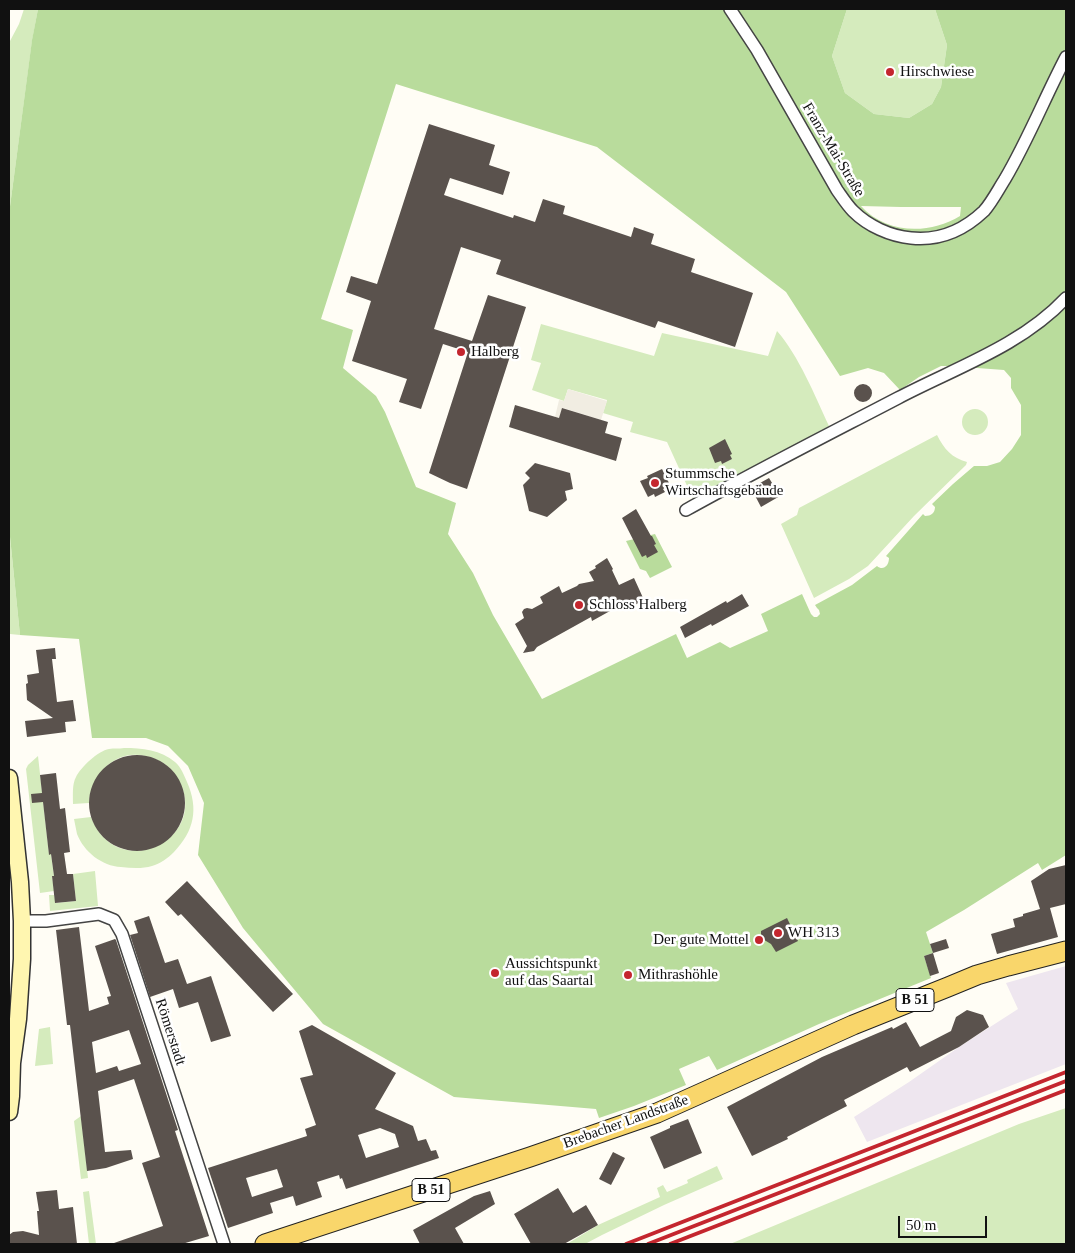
<!DOCTYPE html>
<html>
<head>
<meta charset="utf-8">
<style>
	body { margin:0 }
	#map { position:relative; width:1075px; height:1253px; overflow:hidden; background:#fffdf5; font-family:Georgia,serif }
	canvas { display:block }
	.frame { position:absolute; inset:0; border:10px solid #111; pointer-events:none }
	.scale { position:absolute; left:898px; top:1216px; width:89px; height:22px; box-sizing:border-box; border:2px solid #111; border-top:0; padding-left:6px; font-size:15px; line-height:18px; white-space:nowrap; color:#111; -webkit-text-stroke:4px #fff; paint-order:stroke }
</style>
</head>
<body>
<div id="map">
<canvas width="1075" height="1253"></canvas>
<div class="frame"></div>
<div class="scale">50 m</div>
</div>
<script>
const g = document.querySelector('canvas').getContext('2d');
g.lineJoin = 'round';
function fill(path, color) { g.fillStyle = color; g.fill(path, 'evenodd'); }
function stroke(path, color, width, dash) { g.strokeStyle = color; g.lineWidth = width; g.lineCap = dash ? 'butt' : 'round'; g.setLineDash(dash || []); g.stroke(path); }
function drawText(font, color, halo, rows, align = 'center') {
  g.font = font + ' Georgia,serif'; g.lineWidth = 5; g.setLineDash([]); g.textBaseline = 'middle'; g.strokeStyle = halo; g.fillStyle = color; for (const [text, x, y, turn = 0] of rows) {
    g.save(); g.translate(x, y); g.rotate((+turn || 0) * Math.PI / 180); g.textAlign = isNaN(turn) ? turn : align; if (halo) g.strokeText(text, 0, 0); g.fillText(text, 0, 0); g.restore();
  }
}
fill(new Path2D(`
	M1066,966V1064L867,1142L854,1117L909,1082L959,1047L1018,1009L1006,983Z`), '#eee6ef');
fill(new Path2D(`
	M24,9H38L32,41L9,214V46L10,41L19,24Z
	M847,9H935L947,45L941,87L932,104L909,118L874,114L845,93L832,56Z
	M541,324L654,356L662,333L768,356L777,331C799,356 815,396 829,426L694,501L667,442L630,432L633,422L603,413L607,400L568,389L564,401L532,390L541,363L531,360Z
	M962 422a13 13 0 1 1 26 0a13 13 0 1 1-26 0Z
	M937,435C944,449 952,458 967,462L966,465L914,516L868,566L849,579L814,598L781,524L797,515L799,508Z
	M9,527L20,635L10,634L9,633Z
	M124,748C142,748 161,750 175,762C181,767 184,775 187,782C199,809 194,831 174,852C168,858 160,864 152,866C142,869 131,868 121,867C102,866 84,852 77,834C76,829 75,824 74,819L91,817C117,884 208,840 180,783C173,768 161,759 145,756C115,749 91,775 89,803L73,804C73,795 72,784 76,777C81,767 98,751 109,749C114,748 119,749 124,748Z
	M38,756L49,854H51L54,876H52L54,891L40,893L26,769L28,765Z
	M95,871L98,906L50,911L49,895H54L56,903L76,901L73,874Z
	M50,1027L53,1064L35,1066L39,1029Z
	M1066,1108V1244H730L1019,1124Z
	M81,1116L88,1178L81,1179L74,1121Z
	M717,1166L723,1179L664,1205L602,1235L585,1244H567L598,1225L660,1197L657,1188L663,1185L667,1192L688,1183L687,1180Z
	M89,1191L96,1244H89L83,1192Z`), '#d5ebbd');
fill(new Path2D(`
	M38,9H847L832,56L845,93L874,114L909,118L932,104L941,87L947,45L935,9H1066V855L1042,870L1038,863L964,910L926,932L933,953L924,956L931,978L819,1024L717,1070L709,1056L679,1069L686,1085L634,1106L599,1118L596,1109L454,1097L323,1024L243,928L198,855L204,803L188,766L168,746L146,738H92L79,639L20,635L9,527V214L32,40ZM396,84L597,147L786,292L840,376L868,368L884,373L900,390L919,377L941,366H950L1004,370L1011,378V388L1021,405V435L1012,449L1000,462L987,466H974L953,484L932,504L935,507C935,513 931,516 925,516L923,514L886,556L889,558C889,566 883,571 877,566L852,585L815,605L817,608L819,610L820,614L817,617H814L811,614L802,594L761,614L768,631L730,648L720,642L687,658L676,634L542,699L493,615L473,573L448,534L456,503L416,487L385,412L376,396L343,368L353,330L321,319ZM861,206L901,207H961L960,216C929,235 886,234 861,206Z
	M655,534L672,567L650,578L646,571L640,569L626,541Z`), '#b9dc9c');
fill(new Path2D(`
	M568,389L607,401L601,420L563,408L559,418L555,417L559,400L564,401Z`), '#f1ede2');
fill(new Path2D(`
	M429,124L495,145L489,165L510,172L503,195L450,178L444,195L513,218L514,215L535,222L543,199L565,206L563,214L631,237L634,227L654,234L651,244L695,259L691,272L753,293L735,347L658,321L655,328L496,274L501,260L461,247L434,329L472,341L488,295L526,307L467,489L450,483L429,473L468,352L443,344L421,409L399,402L407,379L352,361L371,301L346,292L351,276L377,284Z
	M854 393a9 9 0 1 1 18 0a9 9 0 1 1-18 0Z
	M515,405L559,418L562,408L608,422L605,433L622,438L616,461L509,427Z
	M725,439L732,454L730,455L732,459L722,464L721,461L715,463L709,448Z
	M535,463L570,473L573,489L565,491L567,500L547,517L529,511L523,485L530,478L525,473Z
	M662,469L670,485L663,489L665,492L655,497L654,494L648,497L640,481L648,478L647,476Z
	M769,478L780,496L761,507L751,488Z
	M636,509L651,536H652L656,544L654,545L658,552L647,558L646,555L642,557L622,518Z
	M607,558L613,569L612,570L619,585L634,578L644,600L631,607L628,601L592,621L591,617L537,647L534,651L523,653L527,646L515,624L524,618L522,612L524,609L527,608L532,609L543,603L540,597L559,586L562,593L577,586L579,584L594,581L589,572L596,568L595,566Z
	M742,594L749,606L712,626L711,624L685,638L680,627L726,601L727,603Z
	M55,648L56,659H52L57,702L73,700L76,721L65,722L66,732L27,737L25,721L53,718L27,700L26,684L28,683L27,675L39,673L36,650Z
	M89 803a48 48 0 1 1 96 0a48 48 0 1 1-96 0Z
	M56,773L60,809L65,808L70,852L64,853L67,874H73L76,901L55,903L52,876H54L51,854L49,855L43,802L32,803L31,794L42,793L40,775Z
	M1066,865V904L1050,908L1058,937L997,954L991,934L1015,927L1013,919L1023,916V914L1040,909L1031,881L1049,869Z
	M187,881L293,994L273,1012L181,914L178,916L165,902Z
	M149,916L165,963L178,959L187,984L211,976L231,1036L211,1042L198,1002L179,1008L173,989L150,997L130,935L138,933L134,921Z
	M787,918L798,941L776,952L771,944L761,938V931Z
	M79,927L89,1011L109,1004L107,997L111,996L95,946L115,939L116,940L178,1130L175,1131L209,1236L182,1244H114V1243L163,1226L142,1163L160,1157L134,1079L98,1091L105,1152L131,1150L133,1159L106,1168L87,1171L70,1025H67L56,930ZM129,1030L141,1064L119,1071L117,1066L96,1073L92,1042Z
	M946,939L949,948L933,953L930,944Z
	M933,953L939,973L930,976L924,956Z
	M967,1010L983,1015L989,1027L959,1047L910,1072L907,1067L844,1100L847,1106L787,1137L788,1139L752,1156L727,1107L822,1057L892,1027L893,1029L906,1022L920,1047L951,1031L956,1017Z
	M312,1025L396,1073L375,1109L413,1126L418,1141L426,1139L431,1151L436,1150L439,1158L346,1189L342,1178L340,1179L339,1175L317,1182L322,1197L296,1206L293,1196L270,1203L273,1213L228,1228L208,1168L307,1136L305,1129L316,1125L300,1078L313,1075L299,1031ZM380,1128L395,1134L399,1147L366,1158L358,1135ZM277,1169L283,1187L252,1197L246,1178Z
	M688,1119L702,1153L664,1169L650,1137L670,1128V1126Z
	M613,1152L625,1158L611,1185L599,1179Z
	M558,1188L573,1213L586,1205L598,1225L564,1244H531L514,1214Z
	M57,1190L59,1209L73,1207L77,1244H9V1235L13,1232L23,1231L39,1235L37,1211H39L36,1192Z
	M490,1191L495,1204L455,1228L464,1244H420L413,1230L474,1196Z`), '#5a524d');
const street = new Path2D(`
	M730,9L757,50L837,190C842,197 847,205 853,211C868,226 890,236 911,238C939,241 964,230 984,211C992,202 998,190 1005,179C1028,140 1045,97 1066,57
	M686,510C756,471 827,435 898,398C955,368 1021,346 1066,298
	M22,921H46L99,914L114,920L122,934L224,1244`);
const secondary = new Path2D(`
	M9,778L20,882L22,921V959L18,1019L12,1063L11,1096L9,1112`);
const primary = new Path2D(`
	M265,1244L530,1157L657,1113L853,1025L948,987L977,975L1008,966L1066,951`);
stroke(street, '#444', 14);
stroke(secondary, '#333', 19);
stroke(primary, '#222', 21);
stroke(street, '#fff', 11);
stroke(secondary, '#fff6b0', 16);
stroke(primary, '#f9d66b', 19);
stroke(new Path2D(`
	M626,1244L1066,1072
	M648,1244L1066,1081
	M670,1244L1066,1090`), '#c4262e', 4);
for (const [x, y, r, color] of [
	[890,72,5,"#c4262e"],
	[461,352,5,"#c4262e"],
	[655,483,5,"#c4262e"],
	[579,605,5,"#c4262e"],
	[778,933,5,"#c4262e"],
	[759,940,5,"#c4262e"],
	[495,973,5,"#c4262e"],
	[628,975,5,"#c4262e"]
]) { const dot = new Path2D(); dot.arc(x, y, r, 0, 2 * Math.PI); g.fillStyle = color; g.fill(dot); stroke(dot, '#fff', 2); }
for (const [x, y, w] of [
	[915,1000,38],
	[431,1190,38]
]) { const box = new Path2D(); box.roundRect(x - w / 2, y - 11.5, w, 23, 4); g.fillStyle = '#fff'; g.fill(box); stroke(box, '#111', 1); }
drawText('bold 14px', '#111', null, [
	["B 51",915,1000],
	["B 51",431,1190]
]);
drawText('15px', '#111', '#fff', [
	["Hirschwiese",900,72],
	["Halberg",471,352],
	["Stummsche",665,474],
	["Wirtschaftsgebäude",665,491],
	["Schloss Halberg",589,605],
	["WH 313",788,933],
	["Der gute Mottel",749,940,"right"],
	["Aussichtspunkt",505,964],
	["auf das Saartal",505,981],
	["Mithrashöhle",638,975]
], 'left');
drawText('15px', '#111', '#fff', [
	["Franz-Mai-Straße",833,150,59],
	["Römerstadt",170,1032,72],
	["Brebacher Landstraße",626,1122,-20]
]);
</script>
</body>
</html>
